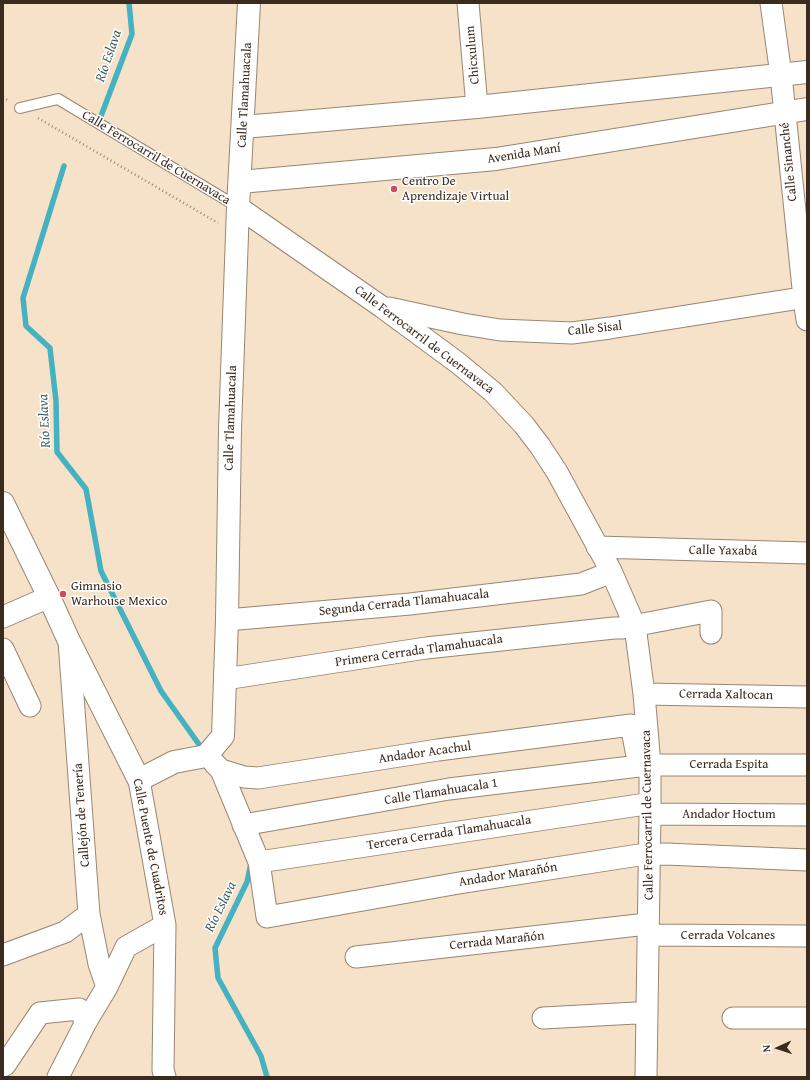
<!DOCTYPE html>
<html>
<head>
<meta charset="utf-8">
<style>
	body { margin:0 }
	#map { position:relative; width:810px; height:1080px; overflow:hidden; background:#f6e1c9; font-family:"Gentium Book Plus",serif }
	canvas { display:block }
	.frame { position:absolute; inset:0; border:4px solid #3b2a1e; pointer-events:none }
	.north { position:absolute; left:758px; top:1028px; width:40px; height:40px; -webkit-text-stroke:3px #fff; paint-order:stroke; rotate:267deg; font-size:11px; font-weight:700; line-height:16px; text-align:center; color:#3b2a1e }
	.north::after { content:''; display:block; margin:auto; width:14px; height:18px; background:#3b2a1e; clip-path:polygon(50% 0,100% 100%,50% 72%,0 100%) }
</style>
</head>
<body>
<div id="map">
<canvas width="810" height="1080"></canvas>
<div class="frame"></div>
<div class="north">N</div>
</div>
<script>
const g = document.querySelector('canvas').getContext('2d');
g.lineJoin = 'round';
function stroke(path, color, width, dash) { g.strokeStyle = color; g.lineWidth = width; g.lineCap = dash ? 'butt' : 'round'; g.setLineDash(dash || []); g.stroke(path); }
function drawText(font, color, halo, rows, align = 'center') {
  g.font = font + ' "Gentium Book Plus",serif'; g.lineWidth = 3; g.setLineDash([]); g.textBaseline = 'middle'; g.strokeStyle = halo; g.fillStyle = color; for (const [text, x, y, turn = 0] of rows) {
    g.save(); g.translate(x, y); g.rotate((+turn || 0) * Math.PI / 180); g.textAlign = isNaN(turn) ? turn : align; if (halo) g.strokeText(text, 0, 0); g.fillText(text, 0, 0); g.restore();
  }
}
stroke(new Path2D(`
	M101,116L132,34L129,3
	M64,166L23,298L26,326L50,348L56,401L57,452L86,489L101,571L161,691L203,750
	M251,863L247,882L215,948L218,978L261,1056L267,1077`), '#44b2c0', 5.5);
const lane = new Path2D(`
	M20,108L58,99L238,207`);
const street = new Path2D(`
	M468,3L477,107
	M771,3L781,75L804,298L807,320
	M238,207L382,307L458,363L493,392L524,425L540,446L557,472L611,571L635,626L644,694L650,765V814L646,1077
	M389,308L463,324L500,330L572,333L610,328L807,297
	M597,547L807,553
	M3,617L49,597
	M227,620L410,604L581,584L599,577L611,571
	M69,641L89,914L99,964L107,987
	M3,649L30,706
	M225,679L426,648L614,628H622L711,611V633
	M644,694L807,697
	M214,763L221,770L259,862L267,917L459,883L639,855L666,854L807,860
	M650,765H807
	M221,770L244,777L258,778L438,750L631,725L638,761
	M139,780L165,925L163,1070L165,1077
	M650,814L807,815
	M243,825L449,789L639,766
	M259,862L639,805
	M648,935L807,936
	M3,955L65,932L89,914
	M356,957L638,925
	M543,1018L636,1013
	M733,1018H807
	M3,1066L5,1065L40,1013L79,1009L86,1022
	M58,1077L86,1022L107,987L126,947L165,925`);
const secondary = new Path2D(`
	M243,127L477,107L807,72
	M240,182L496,159L807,109
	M3,503L49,597L69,641L139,780L174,762L206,756L223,736L227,620L230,429L238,207L249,3`);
stroke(lane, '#988674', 12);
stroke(street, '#988674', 23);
stroke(secondary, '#988674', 24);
stroke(new Path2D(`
	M3,97L9,101
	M38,118L218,223`), '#988674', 2.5, [1, 3]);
stroke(lane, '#fff', 10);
stroke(street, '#fff', 21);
stroke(secondary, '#fff', 22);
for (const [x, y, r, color] of [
	[394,189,4,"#d1495b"],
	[63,594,4,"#d1495b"]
]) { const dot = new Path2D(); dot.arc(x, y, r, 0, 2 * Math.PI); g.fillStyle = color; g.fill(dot); stroke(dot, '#fff', 1.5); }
drawText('13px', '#3b2a1e', '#fff', [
	["Chicxulum",473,55,-95],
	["Calle Tlamahuacala",245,95,-87],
	["Avenida Maní",524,154,-9],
	["Calle Ferrocarril de Cuernavaca",156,158,31],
	["Calle Sinanché",789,162,-96],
	["Calle Sisal",595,329,-6],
	["Calle Ferrocarril de Cuernavaca",424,340,37],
	["Calle Tlamahuacala",231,418,-88],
	["Calle Yaxabá",723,551,1],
	["Segunda Cerrada Tlamahuacala",404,603,-6],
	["Primera Cerrada Tlamahuacala",419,651,-8],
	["Cerrada Xaltocan",726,695,1],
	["Andador Acachul",425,753,-8],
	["Cerrada Espita",729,765],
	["Calle Tlamahuacala 1",441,792,-9],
	["Callejón de Tenería",82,815,-94],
	["Calle Ferrocarril de Cuernavaca",648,815,-91],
	["Andador Hoctum",729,815],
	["Tercera Cerrada Tlamahuacala",449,833,-9],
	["Calle Puente de Cuadritos",150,847,79],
	["Andador Marañón",508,875,-9],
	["Cerrada Volcanes",728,936],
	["Cerrada Marañón",497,941,-6]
]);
drawText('13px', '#3b2a1e', '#fff', [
	["Centro De",402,182],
	["Aprendizaje Virtual",402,197],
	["Gimnasio",71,587],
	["Warhouse Mexico",71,602]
], 'left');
drawText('italic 14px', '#3f605f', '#fff', [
	["Río Eslava",109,56,-71],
	["Río Eslava",45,421,-93],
	["Río Eslava",221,907,-64]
]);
</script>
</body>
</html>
